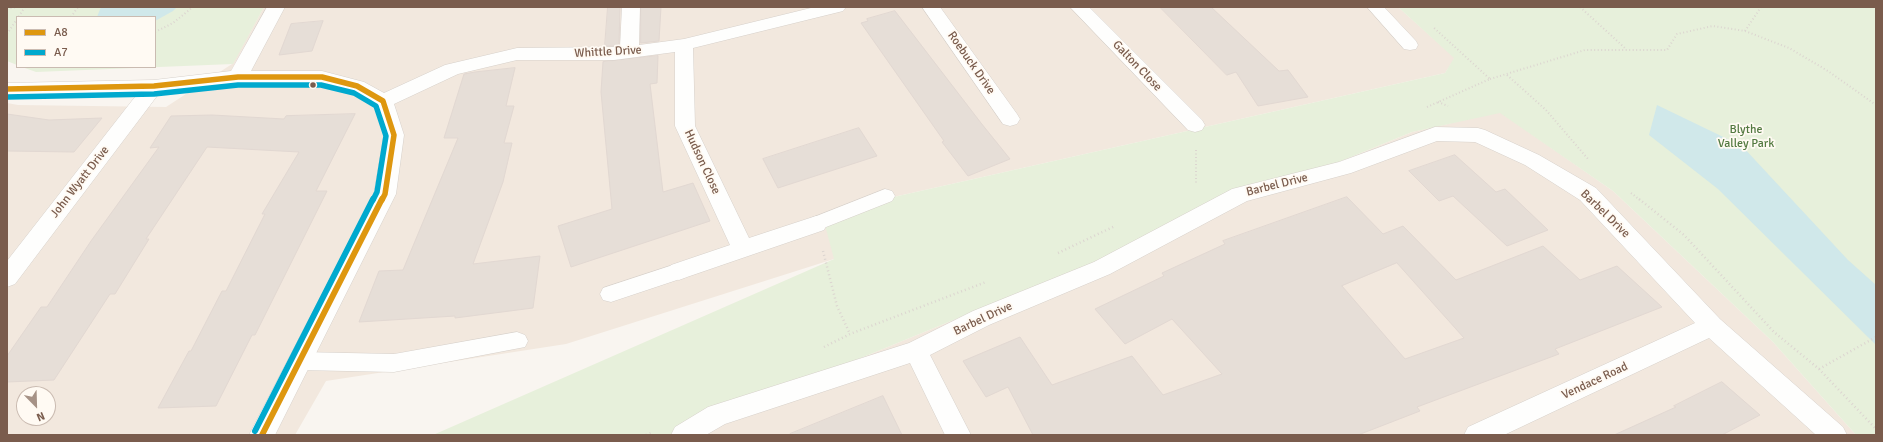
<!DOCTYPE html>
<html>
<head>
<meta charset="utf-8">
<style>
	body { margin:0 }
	#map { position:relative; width:1883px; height:442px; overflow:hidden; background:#f9f5f0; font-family:Signika,sans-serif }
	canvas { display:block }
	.frame { position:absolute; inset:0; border:8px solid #7a5c4d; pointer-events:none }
	.legend { position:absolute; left:16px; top:16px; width:140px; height:52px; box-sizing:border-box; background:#fffaf3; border:1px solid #cabbb1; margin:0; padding:5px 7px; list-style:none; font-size:12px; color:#7a5c4d }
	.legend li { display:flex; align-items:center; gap:8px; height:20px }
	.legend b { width:20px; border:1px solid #cabbb1 }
	.north { position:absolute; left:16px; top:386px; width:40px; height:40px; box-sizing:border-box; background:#fffaf3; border:1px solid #cabbb1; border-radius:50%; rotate:157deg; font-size:11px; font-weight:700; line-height:16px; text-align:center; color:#7a5c4d }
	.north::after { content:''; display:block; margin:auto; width:14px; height:18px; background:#a69286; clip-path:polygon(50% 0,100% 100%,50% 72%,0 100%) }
</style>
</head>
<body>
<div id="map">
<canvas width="1883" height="442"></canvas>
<div class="frame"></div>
<ul class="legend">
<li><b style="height:5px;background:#de970f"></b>A8</li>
<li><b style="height:5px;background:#00a9ce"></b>A7</li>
</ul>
<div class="north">N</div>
</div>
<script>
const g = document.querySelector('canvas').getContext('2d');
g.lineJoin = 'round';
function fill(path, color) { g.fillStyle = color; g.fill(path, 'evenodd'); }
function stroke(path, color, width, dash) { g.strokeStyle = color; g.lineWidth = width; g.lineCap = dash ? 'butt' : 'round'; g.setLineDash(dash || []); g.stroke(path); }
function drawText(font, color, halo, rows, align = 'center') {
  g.font = font + ' Signika,sans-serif'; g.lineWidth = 3.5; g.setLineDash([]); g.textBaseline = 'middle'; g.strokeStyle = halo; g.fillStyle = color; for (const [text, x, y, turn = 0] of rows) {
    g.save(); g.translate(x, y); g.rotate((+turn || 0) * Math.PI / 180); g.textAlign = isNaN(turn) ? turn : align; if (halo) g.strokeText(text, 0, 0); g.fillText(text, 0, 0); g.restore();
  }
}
fill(new Path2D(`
	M264,7H1398L1455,58L1445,73L867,203L834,259L566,344L326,381L295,435H7V103L18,105L166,107L232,64ZM24,394H48V418H24Z
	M1500,112L1613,191L1773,342L1856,435H673L1412,132Z`), '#f2e8de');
fill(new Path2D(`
	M7,7H264L233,64L36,72L22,67H155V17H17V65L7,61Z
	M1398,7H1876V435H1856L1773,342L1613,191L1500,113L1412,132L673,435H433L834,259L825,225L867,203L1445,73L1454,58Z`), '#e7f0db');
fill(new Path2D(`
	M101,7H177L173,11L155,21V17H97Z
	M1657,105L1742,146L1848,260L1876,285V345L1718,189L1649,135Z`), '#d0e8ea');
const building = new Path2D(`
	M608,7H620L619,46H605Z
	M641,7H661L659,41L641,43Z
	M1160,7H1211L1279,71L1288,70L1308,97L1258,106L1236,72L1227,75Z
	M895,11L981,123L1010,159L968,176L942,142L944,141L861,23L868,21L867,19Z
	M323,21L312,51L279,55L291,24Z
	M658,56L657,83L650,84L663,192L693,183L710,221L571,267L558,226L612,209L601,92L603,62Z
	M515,68L506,106H514L504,143H512L503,182L473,264L540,256L533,308L455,318V316L359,322L379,271L403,270L458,138H444L464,74L475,72Z
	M7,114L49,120L102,118L74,152L7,151Z
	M355,114L316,191H327L255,335H252L216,406L158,408L189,351H191L222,291H226L265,214H262L299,152L207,147L146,239H149L115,294H110L54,380L7,382V356L41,307H47L91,241L159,147L150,148L171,116L212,115L284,119L286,116Z
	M859,128L877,156L778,188L763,159Z
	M1455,155L1496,192L1505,189L1548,230L1507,246L1453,196L1439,201L1409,171Z
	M1347,197L1383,234L1403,226L1456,280L1543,246L1580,280L1617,266L1662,307L1555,349L1559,354L1417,407L1420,411L1358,435H1033L1008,387L986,397L963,361L1020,337L1052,385L1132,356L1163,395L1222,374L1172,319L1125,344L1095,309L1164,276L1162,273L1225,244L1223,241ZM1397,263L1464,338L1405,359L1342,286Z
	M1722,382L1760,415L1722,435H1614L1676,407L1674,406Z
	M883,396L902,435H790V434Z`);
fill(building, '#e6ded7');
stroke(building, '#e2d8d2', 1);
const service = new Path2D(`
	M1367,7H1384L1416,41L1418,45L1416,49L1410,50L1404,49Z
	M885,189L892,191L895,196L892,201L816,231L809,229L806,224L809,219Z
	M679,263L686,265L689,271L686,277L611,302L603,300L600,294L603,288Z
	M517,332L525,335L528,341L525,347L394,372L300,370L292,368L289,361L292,354L300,352L394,354Z`);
const minor = new Path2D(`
	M267,7H285L251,71H322L364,82L384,93L445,65L517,48L620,47L622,7H640L639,45L684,39L815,7H846L843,11L693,48L695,126L749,238L816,216L824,218L827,224L824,230L687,277L679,280L671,277L668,271L671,265L730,245L675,126V52L614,60H517L458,74L394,104L404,135L396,194L275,435H249L374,194L384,135L374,105L350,91L322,83H238L160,92L15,284L7,287V261L138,93L7,95V83L154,80L231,71Z
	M922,7H940L1017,114L1020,119L1017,124L1010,126L1003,124Z
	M1070,7H1089L1202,120L1205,125L1202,130L1195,132L1188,130Z
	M1435,127L1478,128L1485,130L1539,155L1596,188L1720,319L1843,427L1847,435H1816L1709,338L1504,435H1464L1468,427L1695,323L1580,200L1525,165L1475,142L1437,141L1351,173L1247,201L1110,274L989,325L930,355L971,435H945L910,363L725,424L706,435H671L675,427L708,407L909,343L973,311L1094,262L1232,189L1339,162Z`);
stroke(service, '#d7d1cb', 1);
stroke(minor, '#d7d1cb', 1);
stroke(new Path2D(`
	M1580,7L1626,49
	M7,9L16,7
	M71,17L78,7
	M1745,31L1761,7
	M155,32L173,23L193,7
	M7,34L25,7
	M1507,75L1546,110L1588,159
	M1490,79L1585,50H1667L1677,34L1713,26L1745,31L1789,48L1828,71L1876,105
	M1438,102L1448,106
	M1427,107L1490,79L1433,27
	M1196,150V185
	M1631,193L1640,200`), '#dcd5d0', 2, [1, 2.5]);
stroke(new Path2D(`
	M1639,199L1684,235L1774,332L1819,369L1876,429
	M823,251L837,306L850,334
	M1058,253L1115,226
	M824,347L850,334L986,282
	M1819,369L1876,337
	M646,435L653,432`), '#dcd5d0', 2.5, [1, 3]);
fill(service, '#fefefd');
fill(minor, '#fefefd');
stroke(new Path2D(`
	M7,89L154,86L238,77H322L357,86L383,101L394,135L385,194L382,200`), '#de970f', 5.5);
stroke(new Path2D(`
	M262,435L382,199`), '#de970f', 6);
stroke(new Path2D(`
	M7,97L154,94L238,85H321L354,93L376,106L386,136L377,192L373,200`), '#00a9ce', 5.5);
stroke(new Path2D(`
	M255,431L373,199`), '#00a9ce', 6);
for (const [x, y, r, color] of [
	[313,85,3.5,"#7a5c4d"]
]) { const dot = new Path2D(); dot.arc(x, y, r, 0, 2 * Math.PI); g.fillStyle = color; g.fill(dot); stroke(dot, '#fffaf3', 1.5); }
drawText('12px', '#7a5c4d', '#fffaf3', [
	["Whittle Drive",608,52,-3],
	["Roebuck Drive",971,63,55],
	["Galton Close",1137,66,46],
	["Hudson Close",702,162,65],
	["John Wyatt Drive",80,182,-52],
	["Barbel Drive",1277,185,-14],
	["Barbel Drive",1605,214,44],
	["Barbel Drive",983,319,-25],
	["Vendace Road",1595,381,-25]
]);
drawText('12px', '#537a41', '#fffaf3', [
	["Blythe",1746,130],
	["Valley Park",1746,144]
]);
</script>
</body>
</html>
